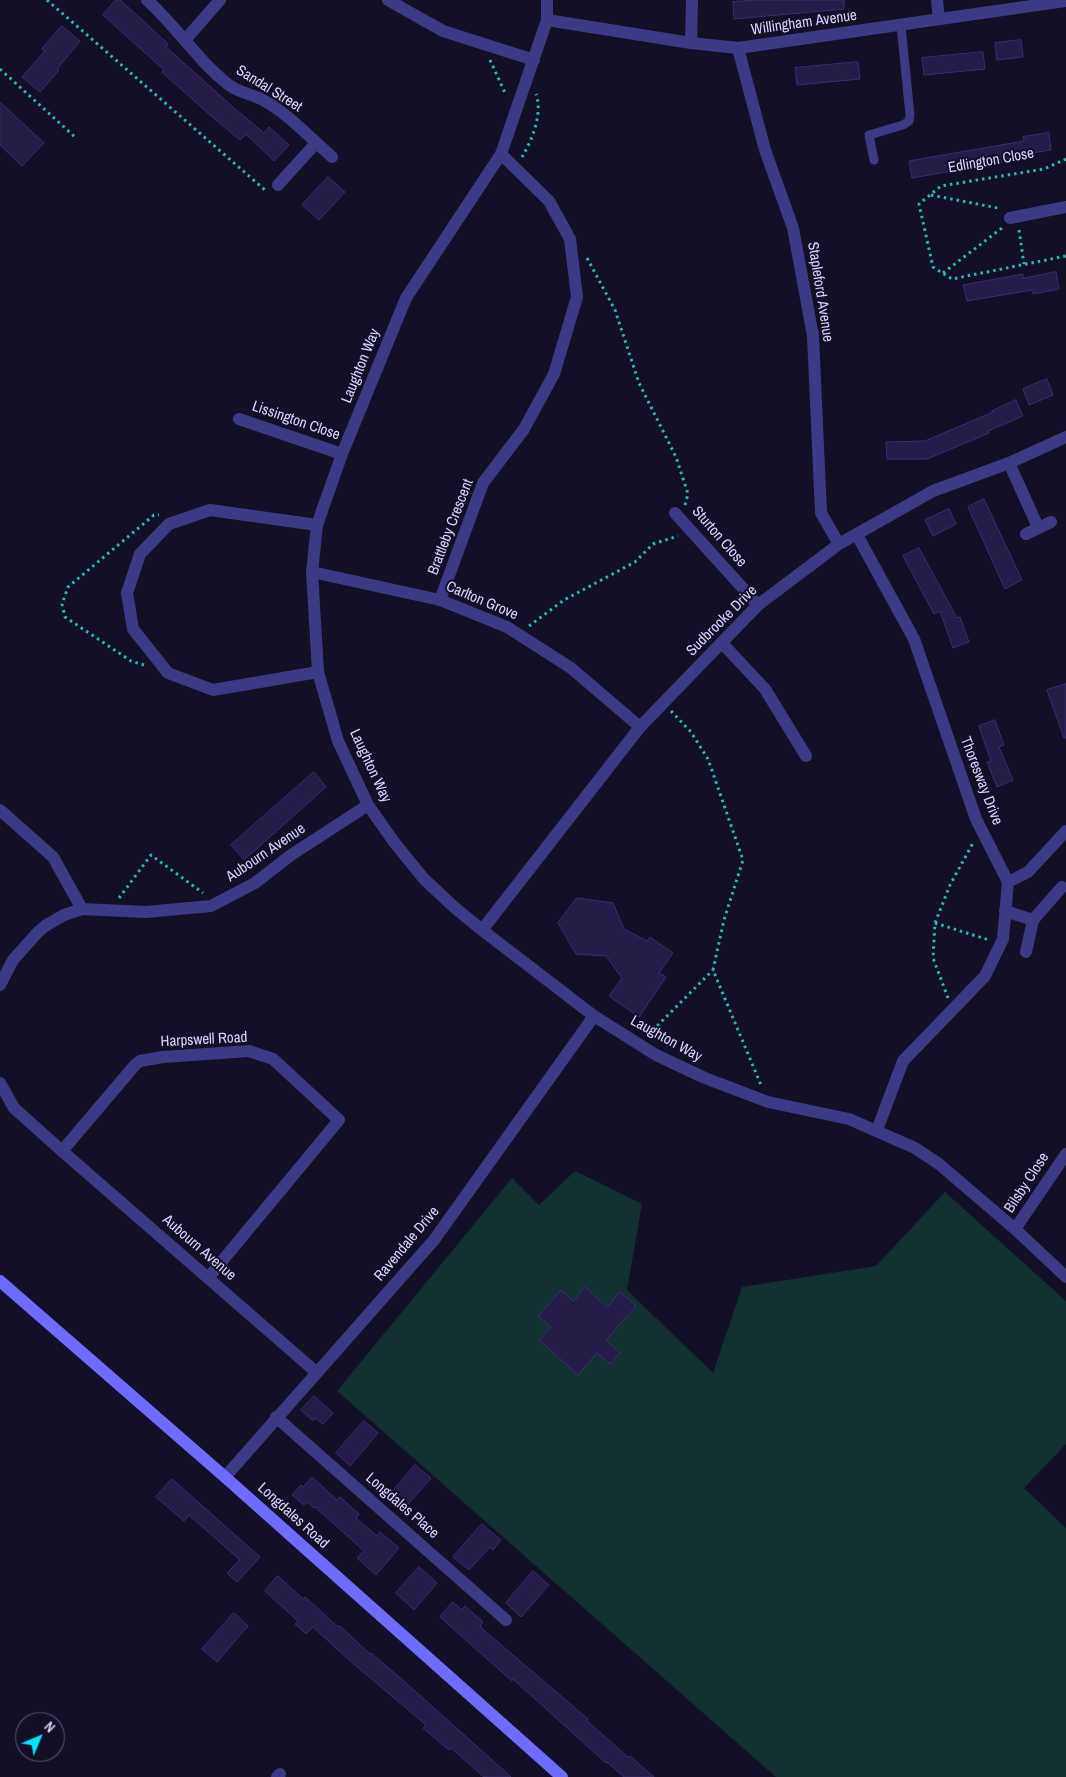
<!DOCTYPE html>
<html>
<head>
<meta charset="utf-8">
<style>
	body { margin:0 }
	#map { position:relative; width:1066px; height:1777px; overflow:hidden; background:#130f26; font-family:"Archivo Narrow",sans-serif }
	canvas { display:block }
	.north { position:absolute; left:15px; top:1712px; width:50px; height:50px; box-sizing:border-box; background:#130f26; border:1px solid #625e7d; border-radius:50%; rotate:45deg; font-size:14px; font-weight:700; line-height:20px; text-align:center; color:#d9d4ff }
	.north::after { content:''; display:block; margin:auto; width:18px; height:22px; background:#00e5ff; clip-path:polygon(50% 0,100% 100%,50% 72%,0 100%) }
</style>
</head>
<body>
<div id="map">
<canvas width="1066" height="1777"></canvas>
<div class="north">N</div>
</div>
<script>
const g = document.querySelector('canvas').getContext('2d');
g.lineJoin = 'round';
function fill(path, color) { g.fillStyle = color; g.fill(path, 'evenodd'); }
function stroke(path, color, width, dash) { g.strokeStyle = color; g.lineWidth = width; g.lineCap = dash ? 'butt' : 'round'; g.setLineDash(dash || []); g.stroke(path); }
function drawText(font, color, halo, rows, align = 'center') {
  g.font = font + ' "Archivo Narrow",sans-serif'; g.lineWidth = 4; g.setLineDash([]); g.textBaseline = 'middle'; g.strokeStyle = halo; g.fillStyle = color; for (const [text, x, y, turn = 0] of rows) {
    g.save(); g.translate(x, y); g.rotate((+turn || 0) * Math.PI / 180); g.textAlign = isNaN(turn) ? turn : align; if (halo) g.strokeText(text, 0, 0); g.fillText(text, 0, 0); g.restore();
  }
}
fill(new Path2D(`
	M575,1171L642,1204L627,1290L713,1373L742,1287L876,1266L945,1192L1066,1301V1444L1024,1488L1066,1528V1777H776L337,1391L512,1178L539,1205Z`), '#12302f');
const building = new Path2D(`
	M116,0H120L139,17L168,44L166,47L234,108L264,133L269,127L289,145L274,161L246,134L240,140L210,115L162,72L164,70L103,15Z
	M758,0H844V9L734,19L733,2Z
	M62,26L80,41L57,69L59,70L40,92L22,77L45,51L42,49Z
	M1021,40L1023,57L997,60L995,43Z
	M983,52L985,69L924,75L922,58Z
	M858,62L860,79L797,85L795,68Z
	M0,102L44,143L22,166L0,145Z
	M1049,133L1051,150L1013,156L1014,160L912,178L909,161L1024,141L1023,137Z
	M328,177L345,192L319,220L302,205Z
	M1056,272L1059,289L1033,294L1032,290L967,301L963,285L1023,274V278Z
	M1047,379L1053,395L1029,405L1023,389Z
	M1016,400L1023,416L988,431L989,433L927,459H887L886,442L925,441L993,412L992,411Z
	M984,499L1022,580L1005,589L968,507Z
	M949,509L956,524L933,536L925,520Z
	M919,548L957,618L960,617L969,642L953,648L940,611L934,614L903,556Z
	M1066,684V738H1064L1047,690Z
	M995,720L1004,745L999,747L1013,780L997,787L987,762L991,761L979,726Z
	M314,772L326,787L244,860L231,845Z
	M577,898L613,903L624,929L647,941L650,937L673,953L659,973L666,977L639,1017L609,996L622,978L606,956L576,954L558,923Z
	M585,1287L607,1307L620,1292L636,1306L606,1340L620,1353L610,1364L597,1353L578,1375L539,1340L551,1327L538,1316L561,1290L573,1301Z
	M314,1396L333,1413L323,1424L315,1418L313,1421L301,1410Z
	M364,1421L378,1433L350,1466L336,1453Z
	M415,1465L431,1478L402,1511L387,1498Z
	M312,1477L337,1500L340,1497L359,1514L356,1518L377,1536L380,1532L399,1548L376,1575L357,1558L364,1551L315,1507L314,1508L307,1502L304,1505L292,1495L301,1485L303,1487Z
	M172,1479L260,1557L237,1582L227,1573L240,1560L189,1515L184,1521L156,1497Z
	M482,1524L501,1540L493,1550L490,1547L469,1570L453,1557Z
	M419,1567L437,1583L414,1610L396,1593Z
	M533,1571L549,1585L521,1617L506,1603Z
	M278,1576L303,1599L305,1597L338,1627L340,1626L370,1654L371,1653L405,1682L511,1777H484L451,1748L449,1750L423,1728L426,1725L348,1659L313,1627L306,1634L295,1624L298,1621L265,1591Z
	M453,1602L462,1610L465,1606L483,1622L480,1626L486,1632L588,1719L587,1721L628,1757L630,1756L654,1777H624L607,1762L606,1763L513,1679L512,1681L440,1617Z
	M234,1613L248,1626L217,1662L202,1649Z`);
fill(building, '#241b47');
stroke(building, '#3b2d73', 1);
stroke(new Path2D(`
	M47,0L265,190
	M490,60L506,95
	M0,69L75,137
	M522,157C532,140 543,114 536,94
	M1066,159L1044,169L941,186L919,204L933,267L952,279L1066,256
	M931,195L998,208L1000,210
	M1019,230L1024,264
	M587,258L615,310L639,383L676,457L688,494L685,505
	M943,273L1002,228
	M529,626L564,600L635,562L653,544L678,536
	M144,665L131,661L65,617L62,604L68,587L154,515H159
	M671,711L691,732L708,759L743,860L724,920L713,970L761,1085
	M119,898L151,855L203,893
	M935,923L989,940
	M948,998L933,958L935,923L950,885L973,843
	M648,1035L713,970`), '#2fb8b0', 3, [2.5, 4]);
stroke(new Path2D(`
	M874,160L869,135L903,125L909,121L910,115L901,26`), '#3d3a85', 9);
stroke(new Path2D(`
	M147,0C176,26 198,61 229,85C238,92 251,94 261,99C288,113 309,137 332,157
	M388,0L443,31L534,60
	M547,0V20L501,154L406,298L342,454L317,525L312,572L318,672L338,741L368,805L394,842L424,879L454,907L482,930L594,1016L656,1055L705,1078L768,1102L849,1119L915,1148L939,1164L1015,1229L1066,1277
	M937,0L939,19
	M547,20L691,43L738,48L1066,1
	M185,40L220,0
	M691,43L692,0
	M738,48L765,150L793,228L813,336L821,513L839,544
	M278,185L316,143
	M1010,218L1066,207
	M239,419L342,454
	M1009,463L1038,527
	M675,513L758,605
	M317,525L210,510L169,524L140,554L127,593L133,629L168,673L213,690L318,672
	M1026,534L1051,522
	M857,535L914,639L976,819L1008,882L1003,939L985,976L903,1061L877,1130
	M312,572L440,600L507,627L571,668L640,727
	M440,600L483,483L524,429L554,374L577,297L570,239L549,201L501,154
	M722,643L765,689L806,756
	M0,810L53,857L82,909
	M1008,882L1028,872L1066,831
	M1005,911L1033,920L1062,887
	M482,930L640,727L758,605L839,544L933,491L1009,463L1066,437
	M1026,952L1033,920
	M0,985L13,960L38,932L45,926L64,915L82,909L146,912L211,906L255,883L291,855L368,805
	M0,1083L14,1108L62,1151L316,1372
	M62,1151L135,1065L140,1061L163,1057L249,1051L273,1059L339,1120L208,1278
	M1015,1229L1066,1154
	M276,1417L506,1620
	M225,1477L434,1240L594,1016
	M277,1777L280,1774`), '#3d3a85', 12);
stroke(new Path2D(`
	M0,1281L225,1477L562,1777`), '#6f6bff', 12);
drawText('15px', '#d9d4ff', '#130f26', [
	["Willingham Avenue",804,23,-8],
	["Sandal Street",269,89,32],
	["Edlington Close",991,161,-10],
	["Stapleford Avenue",820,292,81],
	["Laughton Way",361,366,-68],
	["Lissington Close",296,421,19],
	["Brattleby Crescent",451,527,-69],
	["Sturton Close",719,537,49],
	["Carlton Grove",482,601,23],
	["Sudbrooke Drive",722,621,-45],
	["Laughton Way",370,766,65],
	["Thoresway Drive",981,781,69],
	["Aubourn Avenue",266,853,-34],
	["Laughton Way",666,1039,29],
	["Harpswell Road",204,1040,-3],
	["Bilsby Close",1027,1183,-57],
	["Ravendale Drive",407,1244,-50],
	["Aubourn Avenue",199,1248,41],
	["Longdales Place",402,1506,41],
	["Longdales Road",293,1516,42]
]);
</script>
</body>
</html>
